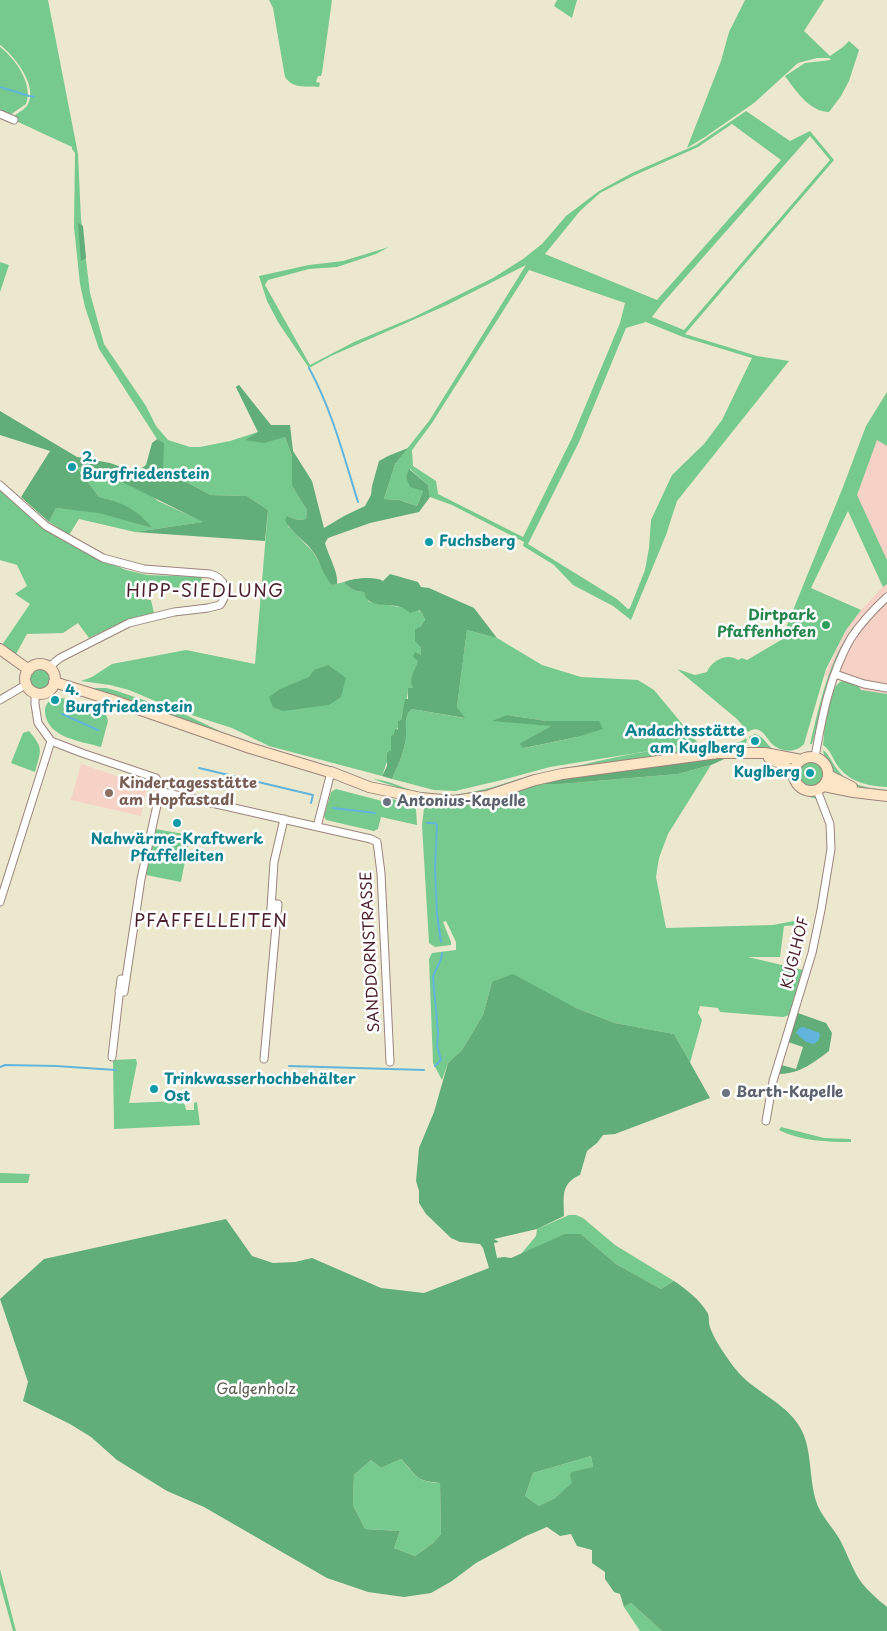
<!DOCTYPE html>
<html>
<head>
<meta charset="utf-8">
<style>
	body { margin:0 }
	canvas { display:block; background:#ece8cd }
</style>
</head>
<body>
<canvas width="887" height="1631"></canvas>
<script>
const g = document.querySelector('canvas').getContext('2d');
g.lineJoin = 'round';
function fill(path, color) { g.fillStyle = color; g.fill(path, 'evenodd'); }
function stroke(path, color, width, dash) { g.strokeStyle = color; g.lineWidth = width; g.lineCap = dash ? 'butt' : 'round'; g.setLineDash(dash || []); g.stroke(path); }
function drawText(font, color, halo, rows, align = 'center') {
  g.font = font + ' "Playpen Sans",sans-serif'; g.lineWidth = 5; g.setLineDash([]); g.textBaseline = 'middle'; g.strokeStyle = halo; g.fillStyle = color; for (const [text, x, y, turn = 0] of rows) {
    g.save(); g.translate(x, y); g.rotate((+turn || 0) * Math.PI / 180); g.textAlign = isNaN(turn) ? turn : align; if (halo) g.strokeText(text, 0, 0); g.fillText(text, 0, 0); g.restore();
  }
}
fill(new Path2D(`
	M887,392V783L842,681L824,676L846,630L861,610L883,587L849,511L866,426Z
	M81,764L147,786L141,816L71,800Z`), '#f6d1c5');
fill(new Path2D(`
	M0,0H48L78,154L81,219L90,293L104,344L146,406L156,426L168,440L190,447H200L230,441L258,432L236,387L239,385L268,427L285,437L292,456V486L307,510L306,519L298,520L287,516L288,526L313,552L332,585L344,582C348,588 356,592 364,592L369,602L418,610L422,613L425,620L420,627L415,640L421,648V655L414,671L413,688H408C408,702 402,709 401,720L391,743V750L382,776L269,746L232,728L179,711L129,690L110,685L81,681L92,677L112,664L186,650L255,664L268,510L247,496L211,495L163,470V443L157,439L99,349L85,307L80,284L74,227L75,153L72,149V147L14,120L13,117C18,112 25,110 28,104C38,86 14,55 0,45Z
	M269,0H332L322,73L321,76H318L316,82L320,83L319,87C306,86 293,89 285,77L273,8Z
	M557,0H577L572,18L554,6Z
	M745,0H824L804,31L830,56L843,47L849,41L859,50L849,81L841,96L829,112C810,112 795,90 785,76L805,63L831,60L829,58H817L798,63L754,103L705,137L687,148L721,61L729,32Z
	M0,47C15,58 34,85 26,104L10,115L0,111Z
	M746,111L790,141L810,131L834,160L685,334L757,356L789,361L677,501L666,535L631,620L613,606L573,585L554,565L523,546L524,542L452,505L430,497L428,485L410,469L406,477L423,491L417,506L399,500L384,499L395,464L429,421L526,265L447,305L331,356L309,368L278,322L267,301L259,276L309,265L343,261L389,247L376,254L337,267L309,269L268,280L265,285L310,365L354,342L414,317L493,278L523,259L542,244L566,216L599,191L632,173L696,145ZM732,124L781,160L657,300L545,254L580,211L600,193L633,176L698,147ZM810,136L830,160L684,330L652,317L661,305ZM529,270L625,303L620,323L572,438L523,537L438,494L436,481L413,466L412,450L432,423ZM646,322L683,337L752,358L722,420L704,444L672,475L651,520L649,548L645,570L630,608L628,609L617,599L528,544L579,442L626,328Z
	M0,262L9,265L0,292Z
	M887,392V446L877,440L857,495L887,560V584L883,587L848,511L811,588L861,610L846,630L826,669L804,744C795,754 780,752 771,743C765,736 760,724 748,732L737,719L677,669L695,675L707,672C711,661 727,652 738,660L742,658L747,660L781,640L843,487L866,426Z
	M75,467L130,473V477L158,501L204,522L135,532L79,519L69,535L49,522L56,508L99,512L152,528L111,500L99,497Z
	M0,490L37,521L105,561L126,570L147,575L202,577L200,589L142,586L137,598L151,600L154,613L129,619L89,638L78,623L63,633L27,634L16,654L2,645L30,604L15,594L27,586L17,565L0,560Z
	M853,627L855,628L838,657L831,675L812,744H810C820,703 828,662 853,627Z
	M467,630L497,638L542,665L581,677L638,680L654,690L698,743L550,767L502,780L455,791L434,790L392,779C398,766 404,753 406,738C407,728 403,716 412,709L464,718L457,707ZM507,715L547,721H599L577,737L525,748L520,744L551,726Z
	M29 679a11 11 0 1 1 22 0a11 11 0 1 1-22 0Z
	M842,681L857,685L861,690L887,694V787C868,786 849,782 837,765C832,757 831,751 823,745C825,729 826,688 842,681Z
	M91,688H106L114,690L182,713L228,735L231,740Z
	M57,698C73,698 90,705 105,711L108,721L101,747C81,741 46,738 45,711C45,703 50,700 57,698Z
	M29,731C44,749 41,750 35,772L11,763L23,733Z
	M755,734C764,736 768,747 776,752L758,749L750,744L749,737Z
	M746,738L747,741L742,748L536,776C588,763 641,750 695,745C709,744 736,748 746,738Z
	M823,750C829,754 832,763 837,769C849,786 868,788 887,790V793C867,791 852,785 834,776C831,767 824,759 823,750Z
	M797 773a14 14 0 1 1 28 0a14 14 0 1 1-28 0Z
	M711,765L668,834L659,858L656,877L666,928L773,925L794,921L802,925L784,926L780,957H748L803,970L790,1015L783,1017L720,1012L718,1008L700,1006L698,1013L702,1020L690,1063L674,1034L615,1023L576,1008L492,982L483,1015L462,1050L448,1063L442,1080L433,1063L429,959L432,953L456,950V942L446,921L443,922L451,942V945L435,947L429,943L422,825L424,809L429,804L452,807L487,801L536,784H560L678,774Z
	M784,771H788C790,778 792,786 798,790C804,795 813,793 817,799C797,793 793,791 784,771Z
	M522,778L523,780C496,788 469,798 440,798C423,797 391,785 373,779C390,780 406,790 422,793C456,800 490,788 522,778Z
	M336,789L382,801L383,805L388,806L392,799L414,805L416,809L417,825L381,817L378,829L374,831L326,820L324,816L331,792Z
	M155,829L190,835L181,882L146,875Z
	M136,1059L137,1063L129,1103L181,1101L185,1105L186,1110H194V1103L197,1102L200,1125L114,1129L113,1060Z
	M781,1127L824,1138L851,1139V1142C827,1142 801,1141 779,1130Z
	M0,1173L30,1174L28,1183H0Z
	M569,1215H576L583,1218L615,1245L674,1281L661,1289L616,1264L581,1234L521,1254L536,1236L537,1229Z
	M591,1456L593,1467L555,1498L539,1506L525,1496L533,1473Z
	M401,1459C414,1474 418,1483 440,1483L441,1534L433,1543L415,1556L394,1548L400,1531L365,1529L353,1505L354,1475L371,1460L381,1468Z
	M0,1569L16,1631H13L0,1584Z
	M631,1603L662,1631H640L624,1607Z`), '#77ca8d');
fill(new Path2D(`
	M78,223L83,226L86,258L81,261Z
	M239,385L271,425H290L293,451L312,481L324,528L344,516L365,506L371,495L372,486L379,461L388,456L408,448L395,464L384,499L399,500L417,506L423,491L410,487L406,477L409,469L428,485L430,497L419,512L370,523L328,538L325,543C328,555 339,573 337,584L332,585C323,575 321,564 314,553C306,541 291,533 285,520L287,516L298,520L306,519L307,510L292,486V456L285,437L264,443L245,440L258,432L236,387Z
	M0,411L77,457L110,463L136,472L146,465L152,443L157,439L164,443L163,470L211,495L247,496L268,510L265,541L135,532L203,522L122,482L121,479L130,477V473L76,467L99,497C122,502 138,510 152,528L99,513L56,508L49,522L21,497L50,451L0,435Z
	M390,574L418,582L421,587L429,588L474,608L497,638L467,630L457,707L465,718L412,709C403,716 407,728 406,738C404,753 398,766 392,779L382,776L387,766V753L391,750V736L394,734L395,730L398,729V721L401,720L405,699H408V688H413C408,678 415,670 418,661L413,657L415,652L421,655V648L415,641V629L420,627L425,620L422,613L419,610L410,613C408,611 406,609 403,608C390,602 367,610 364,592C356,592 348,588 344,582C354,578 375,576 383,581Z
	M328,665L346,678L341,697L329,705L283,711L273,707L269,697L280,689L309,677L314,670Z
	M507,715L547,721H599L603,729L577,737L524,748L519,744L551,726L492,721Z
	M731,756L711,765L678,774L560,784H536L562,779Z
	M513,974L576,1008L615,1023L674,1034L710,1098L615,1134L603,1135L597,1143L587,1151L580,1175C560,1184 564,1197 564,1216L537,1229L494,1239L499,1242L494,1243L497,1258L504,1257L511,1258L565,1234H581L616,1264L661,1289L674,1281C686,1289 699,1299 707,1312C710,1316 708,1322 710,1327C714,1340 729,1361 738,1372C756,1393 789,1404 802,1431C812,1452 809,1478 816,1501C820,1515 833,1527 840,1540C846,1551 850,1563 856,1574C863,1587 876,1598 887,1607V1631H662L631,1603L624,1607L620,1594L614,1592L605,1579V1572L592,1563V1550L577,1546L571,1534L560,1536L547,1527L526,1536L476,1563L452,1581L431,1593L404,1597L368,1592L327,1578L204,1507L167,1491L117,1460L91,1437L70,1424L23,1401L28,1382L0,1299L44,1259L226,1219L252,1256L273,1263L295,1262L312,1258L381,1288L424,1293L489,1268L483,1248L480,1244L460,1242L451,1238L426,1214L419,1203V1191L416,1181L419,1148L434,1112L448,1063L462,1050L483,1015L492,982ZM591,1456L593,1467L572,1472L570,1475L572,1483L555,1498L539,1506L525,1496L533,1473ZM401,1459C417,1476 415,1481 440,1483L441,1534L433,1543L415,1556L394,1548L400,1531L365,1529L353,1505L354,1475L371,1460L381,1468Z
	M798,1013L826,1023L832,1033L829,1051C813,1063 801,1073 780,1074L781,1065L796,1069L803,1047L788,1042Z`), '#61ae78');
fill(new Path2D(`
	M803,1027L820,1033L819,1040L814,1044L806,1042L796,1033L799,1028Z`), '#62b4dd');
stroke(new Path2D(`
	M0,87L29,96
	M31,96L34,97
	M309,368C332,410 344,457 358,502
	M62,714L98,730
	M199,768L313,795L311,803
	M333,808L375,813
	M427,823H435L437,825L435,868L437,914L441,942
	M289,1066L424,1070
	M435,1066L441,1060L437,1046L438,1033L433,977C435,968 442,963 442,953
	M0,1067L5,1065L56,1066L116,1070`), '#62b4dd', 2);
const street = new Path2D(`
	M0,114L14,120
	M0,485L46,526L103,558L144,569L210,574C225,578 230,592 220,605L208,608L174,612L129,623L60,658L49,667
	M835,674L864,684L887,688
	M35,692V704L38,723L51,741L82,753L156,778L163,792L371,839L377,842L381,873L390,1062
	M0,700L27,684
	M815,757C822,717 830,674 851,638C861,623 874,609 887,597
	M317,827L331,772
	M0,902L51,741
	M276,924L270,923L274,862L284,819
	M119,991L124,992L141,879L157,805L163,792
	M112,1057L121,979L126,980
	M264,1059L278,904H272
	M766,1121L773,1081L812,953L821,910L831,849L830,824L817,790`);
const secondary = new Path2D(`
	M0,649L29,670
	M25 679a15 15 0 1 1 30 0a15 15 0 1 1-30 0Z
	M54,682L112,700L250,748L336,774
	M794 774a17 17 0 1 1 34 0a17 17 0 1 1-34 0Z
	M769,758L785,766L794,773
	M331,772L369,787L421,798L454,801L487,796L535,780L562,774L718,753H765L801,760
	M828,775L852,787
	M824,786L853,792L887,796`);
stroke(street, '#9b847c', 9);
stroke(secondary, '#9b847c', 12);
stroke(street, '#fff', 7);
stroke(secondary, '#fce5c4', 10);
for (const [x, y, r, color] of [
	[72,467,5,"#0f9aa8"],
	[429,542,5,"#0f9aa8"],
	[826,625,5,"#2e9e5b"],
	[55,700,5,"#0f9aa8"],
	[755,741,5,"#0f9aa8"],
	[810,773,5,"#0f9aa8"],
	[109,793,5,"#8d6e63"],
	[387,802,5,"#6b7280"],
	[177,823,5,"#0f9aa8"],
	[154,1089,5,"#0f9aa8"],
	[726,1093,5,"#6b7280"]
]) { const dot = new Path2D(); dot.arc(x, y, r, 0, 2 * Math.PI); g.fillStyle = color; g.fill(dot); stroke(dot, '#fff', 2); }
drawText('bold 15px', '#0d838f', '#fff', [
	["2.",82,458],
	["Burgfriedenstein",82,475],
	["Fuchsberg",439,542],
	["4.",65,691],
	["Burgfriedenstein",65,708],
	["Andachtsstätte",745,732,"right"],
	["am Kuglberg",745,749,"right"],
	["Kuglberg",800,773,"right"],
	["Nahwärme-Kraftwerk",177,840,"center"],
	["Pfaffelleiten",177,857,"center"],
	["Trinkwasserhochbehälter",164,1080],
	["Ost",164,1097]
], 'left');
drawText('bold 15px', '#27864d', '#fff', [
	["Dirtpark",816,616],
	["Pfaffenhofen",816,633]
], 'right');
drawText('bold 15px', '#785e54', '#fff', [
	["Kindertagesstätte",119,784],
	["am Hopfastadl",119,801]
], 'left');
drawText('bold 15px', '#5b616d', '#fff', [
	["Antonius-Kapelle",397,802],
	["Barth-Kapelle",736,1093]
], 'left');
drawText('15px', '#4a1f2b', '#fff', [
	["SANDDORNSTRASSE",371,952,-93],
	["KUGLHOF",796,953,-76]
]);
drawText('15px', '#5a5b4d', '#fff', [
	["Galgenholz",256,1390]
]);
g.letterSpacing = '1px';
drawText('18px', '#4a1f2b', '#fff', [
	["HIPP-SIEDLUNG",205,592],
	["PFAFFELLEITEN",211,922]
]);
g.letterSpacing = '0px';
</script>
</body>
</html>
